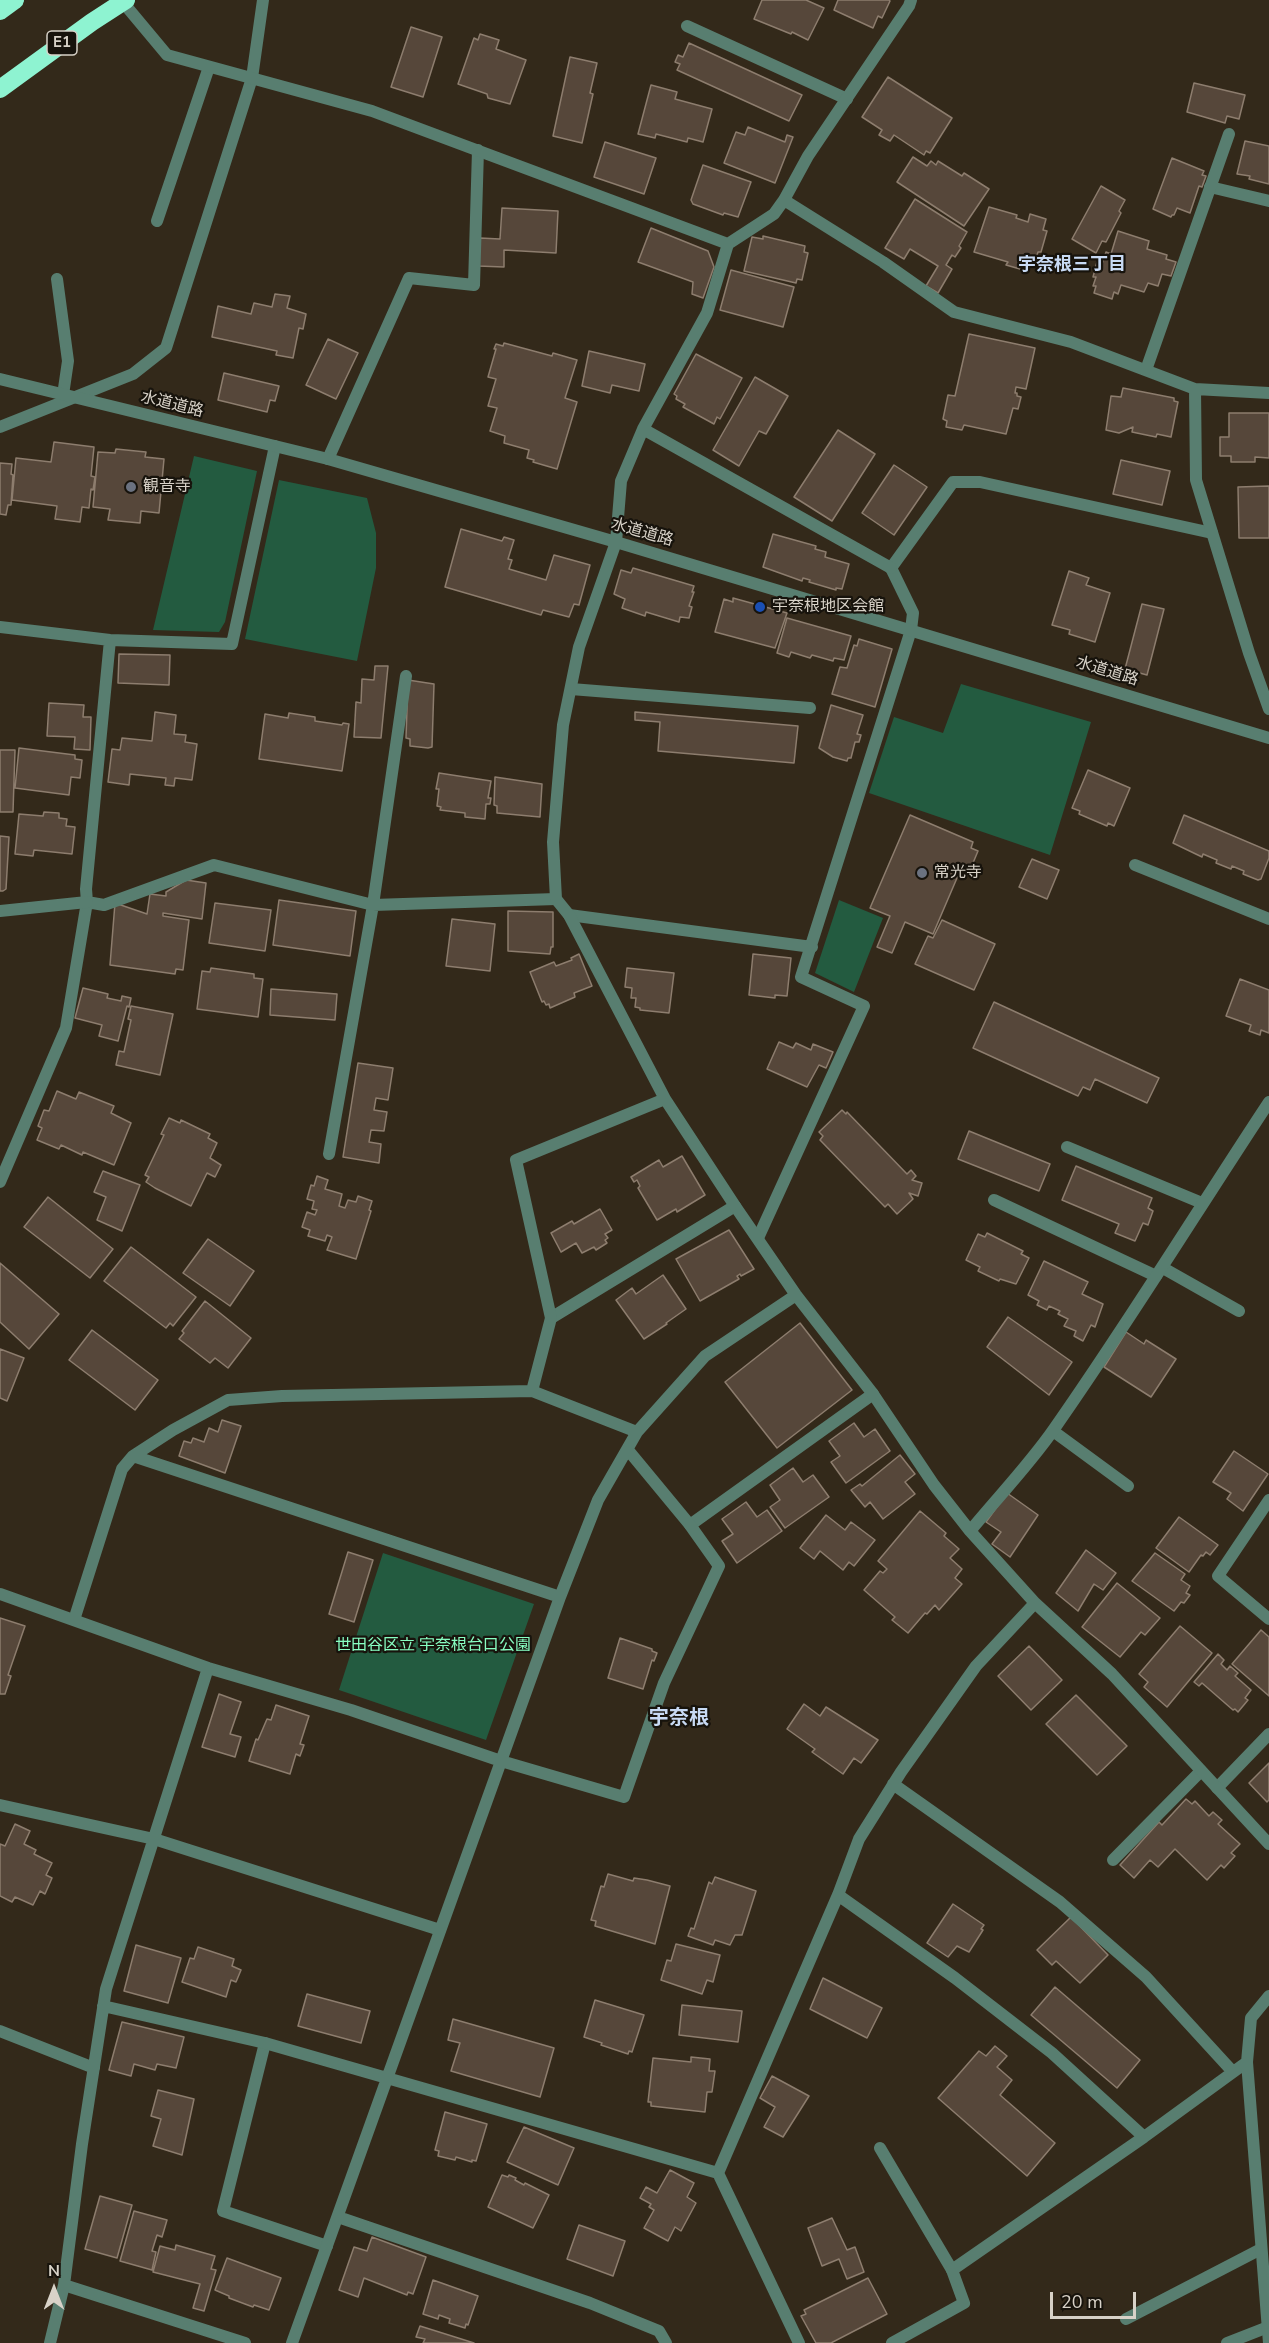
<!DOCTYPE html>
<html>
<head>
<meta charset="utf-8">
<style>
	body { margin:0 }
	#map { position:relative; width:1269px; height:2343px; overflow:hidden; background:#33291a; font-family:"Nunito Sans",sans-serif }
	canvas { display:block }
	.north { position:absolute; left:24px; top:2259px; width:60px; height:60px; -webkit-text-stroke:4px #17130c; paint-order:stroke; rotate:0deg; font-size:16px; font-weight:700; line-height:24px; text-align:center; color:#d8d2c8 }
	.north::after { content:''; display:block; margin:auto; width:21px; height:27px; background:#d8d2c8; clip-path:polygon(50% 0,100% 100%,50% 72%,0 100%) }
	.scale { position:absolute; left:1050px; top:2292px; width:86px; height:27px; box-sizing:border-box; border:3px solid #d8d2c8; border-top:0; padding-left:8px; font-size:18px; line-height:21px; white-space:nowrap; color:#d8d2c8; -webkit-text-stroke:4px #17130c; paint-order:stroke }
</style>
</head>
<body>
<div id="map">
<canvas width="1269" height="2343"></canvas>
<div class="north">N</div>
<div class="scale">20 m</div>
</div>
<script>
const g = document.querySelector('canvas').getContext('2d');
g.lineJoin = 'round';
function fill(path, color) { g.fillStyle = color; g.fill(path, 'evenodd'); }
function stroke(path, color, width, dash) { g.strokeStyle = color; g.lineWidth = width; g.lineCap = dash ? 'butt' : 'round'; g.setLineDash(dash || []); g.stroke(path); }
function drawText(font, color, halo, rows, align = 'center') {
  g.font = font + ' "Nunito Sans","Noto Sans JP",sans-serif'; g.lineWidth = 4.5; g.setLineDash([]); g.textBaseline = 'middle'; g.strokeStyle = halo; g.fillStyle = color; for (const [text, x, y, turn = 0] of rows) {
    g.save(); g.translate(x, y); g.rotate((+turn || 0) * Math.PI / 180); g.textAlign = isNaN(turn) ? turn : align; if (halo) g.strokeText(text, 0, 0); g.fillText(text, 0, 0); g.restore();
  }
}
fill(new Path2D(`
	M194,456L257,471L225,622L219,632L153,630Z
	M279,480L367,498L376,533V568L357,661L245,639Z
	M961,684L1091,722L1050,855L869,793L894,717L943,733Z
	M839,900L883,918L854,992L815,973Z
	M383,1553L534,1604L486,1740L339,1690Z`), '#235b40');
const building = new Path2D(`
	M762,0H806L824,8L808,40L792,32L791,34L754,19Z
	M838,0H889L890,1L882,18L878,16L873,28L834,10Z
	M411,27L442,37L423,97L391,87Z
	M480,34L499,40L496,49L526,60L510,104L488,98L487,94L458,84L474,38L478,40Z
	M689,43L802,95L789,121L677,70L680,64L675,62L678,55L683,57Z
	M570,57L597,63L590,93L593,94L582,143L553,136Z
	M888,77L952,118L930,153L926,151L924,155L894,135L890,141L879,135L882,130L862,117Z
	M1194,83L1245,95L1239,119L1227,116L1225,123L1187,112Z
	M651,85L677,92L675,99L712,109L703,142L688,138L687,142L656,134L655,138L638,134Z
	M748,127L785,142L787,135L793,137L775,183L724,163L736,132L745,135Z
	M1245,141L1269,146V184L1249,179L1250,176L1237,174Z
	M605,142L656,158L644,194L594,177Z
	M913,157L927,166L931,161L936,165L938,161L962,176L964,173L989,189L964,226L897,182Z
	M1172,158L1204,171L1202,175L1206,176L1202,187L1199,186L1190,213L1177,208L1174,215H1172L1171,217L1153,209Z
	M703,165L751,182L738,217L724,213L723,215L693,204L691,200Z
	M1101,186L1125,200L1119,211L1121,213L1106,242L1102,241L1096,253L1072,239Z
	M915,199L967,232L959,246L961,248L955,257L952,255L946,265L952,269L938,293L926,286L938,266L910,249L904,259L885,248Z
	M989,207L1017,215L1016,218L1028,222L1030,214L1046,219L1043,230L1047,231L1041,252H1038L1035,262L1030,260L1027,271L1006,265L1008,262L974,252Z
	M502,208L558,211L556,253L504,250V267L478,266L480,238L500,239Z
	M651,228L708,251L714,267L703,298L692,294L693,282L638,262Z
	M1118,231L1149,241L1147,249L1167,255L1166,259L1176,262L1171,276L1162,274L1158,286L1148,283L1144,292L1121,285L1118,294L1114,292L1112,299L1094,293L1096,286H1093L1096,277H1093L1097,262L1102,264L1106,252L1111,254Z
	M763,236L805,246L804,252L808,253L802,280L797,279L796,283L744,271L752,237L763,239Z
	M731,270L794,287L783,327L720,310Z
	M275,294L290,296L287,308L306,314L303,329L299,328L293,358L276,355L277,351L212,337L218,306L251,314L254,303L272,307Z
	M969,334L1035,348L1026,389L1016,387L1015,393H1017V396L1021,397L1018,409L1013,408L1006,434L964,425L962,430L946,427L947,421L943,419L948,395L955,396Z
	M328,339L358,353L336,399L306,385Z
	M504,343L552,356L553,353L577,360L565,398L577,402L557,469L533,462L534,460L527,458L529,450L504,443L505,436L490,431L497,408L488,406L496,379L488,377L496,349H494L496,344L503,346Z
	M589,351L645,364L639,391L612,385L610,393L582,386Z
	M696,354L742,378L720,419L717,417L714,424L683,407L685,404L676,399L677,396L674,394Z
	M224,373L279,386L275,401L270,400L267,412L218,400Z
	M755,377L788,396L766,434L759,431L739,466L713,450Z
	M1123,388L1174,398V401L1178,402L1171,437L1157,434L1156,437L1132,432L1133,427L1119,433L1106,430L1111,396L1121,397Z
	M1229,413H1269V458L1255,457V462H1231V456H1220V437H1229Z
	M838,430L875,454L832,521L794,497Z
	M54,442L94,447L91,476L95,477L93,490L91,489L89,508L82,507L80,522L55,519L57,506L12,500L16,458L51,462Z
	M116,449L146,452L145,457L164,459L159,513L141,511L140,523L108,520L110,509L93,507L98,452L115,453Z
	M1121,460L1170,471L1162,505L1113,494Z
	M0,463L12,464L11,474L13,475L11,505H8L6,515L0,514Z
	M894,465L927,487L894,535L862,513Z
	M1269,486V538H1239L1238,487Z
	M461,529L502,541L504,537L514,540L508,559L512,560L509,569L546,580L554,555L590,565L579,605L574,604L569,617L543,610L541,615L445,587Z
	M773,534L816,546L815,549L826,552L825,557L849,564L842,589L836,588V590L809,582L810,580L803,578L802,581L763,567Z
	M633,568L694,586L692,592H694L689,606L692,607L689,618L680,617L679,622L646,612L645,616L622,608L625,599L614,594L621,570L631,573Z
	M1069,571L1089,578L1086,585L1110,593L1095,642L1069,634L1070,630L1052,625Z
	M733,598L787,613L775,648L715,632L724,599L733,602Z
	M1142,604L1164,609L1147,675L1125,669Z
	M787,618L851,636L844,660L834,658L833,661L812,655L810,658L791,652L789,657L777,653Z
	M859,639L892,649L875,707L832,694L840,667L847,668L854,645L857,646Z
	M119,654L170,655L169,685L118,683Z
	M375,666H388L381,738L354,737L356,702L361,703L362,679L374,680Z
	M408,680L434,684L432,747L428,748L410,746V739L406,738Z
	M49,703L84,705L83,717H91L90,750L74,749L75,737L47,736Z
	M831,705L863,715L857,734L861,735L859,742H855L851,758H848L847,761L833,757L819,748Z
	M155,712L176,715L174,734L186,735L185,742L197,744L192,780L175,778L174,786L165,785L166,778L130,774L129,785L108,782L112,749L120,750L122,738L152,741Z
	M635,712L798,726L794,763L658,751L660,722L635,720Z
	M289,713L315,717V721L342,725L343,723L349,724L342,771L259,759L265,714L288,718Z
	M19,748L75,755V759L82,760L80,778L71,777L69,795L15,788Z
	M0,750H15L13,812H0Z
	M1088,770L1130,788L1114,826L1108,823L1107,826L1079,814L1080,811L1072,808Z
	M439,773L491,781L488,798H491L490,804H486L485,819L465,817V813L440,810L441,807L437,806L439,789H436Z
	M495,777L542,784L540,817L497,813V806L494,805Z
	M44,812L59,813V818L67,819L66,826L75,827L72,854L34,850L33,856L15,854L19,814L43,816Z
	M910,815L973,842L971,848L978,851L968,875L960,871L933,934L905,922L892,953L877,947L890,916L870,908Z
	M1184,815L1269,851V858L1261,879L1258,880L1243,874L1244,871L1232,866L1231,869L1216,863L1217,860L1203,854L1202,857L1173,843Z
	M0,836L9,837L6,889L3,891H0Z
	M1032,859L1059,870L1047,899L1019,887Z
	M186,880L206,883L202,919L163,913V916L189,920L183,970L176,969L175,974L110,965L115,903L147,914L150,894L166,896V892Z
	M279,900L356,911L350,956L273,945Z
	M215,903L271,910L265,951L209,943Z
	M508,911L553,912V947H551L550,954L508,951Z
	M452,919L495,924L490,971L446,966Z
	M942,920L995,944L974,990L915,964L928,936L933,938Z
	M579,954L592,986L574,993L575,997L550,1008L549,1004L546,1005L544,1001L542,1002L530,972L554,962L556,966L572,960L571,958Z
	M753,954L791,958L787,996L775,995V998L749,995Z
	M211,968L254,974V978L263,979L258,1017L197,1009L202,971L210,972Z
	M627,968L674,973L669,1013L640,1010V1008L635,1007L636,998H631L632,988L625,987Z
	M1240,979L1269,990V1033L1261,1030L1260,1035L1249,1031L1251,1025L1226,1016Z
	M83,988L108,994L107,998L121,1001L122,996L131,998L129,1007L127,1006L118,1041L99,1036L102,1025L75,1018Z
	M271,989L337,994L335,1020L270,1015Z
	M994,1002L1159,1078L1147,1103L1095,1079L1090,1090L1083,1087L1078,1096L973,1048Z
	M131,1006L173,1014L160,1075L116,1065L119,1051L124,1052L131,1020L128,1019Z
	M779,1042L793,1048L796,1043L811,1050L813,1044L833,1052L826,1068L819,1065L807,1087L767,1069Z
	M358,1063L393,1068L388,1100L376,1098L374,1110L387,1112L384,1131L371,1130L369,1142L381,1144L379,1163L343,1157Z
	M57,1091L76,1099L79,1092L114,1106L111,1113L131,1123L114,1165L83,1152L82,1155L61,1145L59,1149L37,1140L42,1128L38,1126L44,1110L49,1111Z
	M842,1110L846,1114L847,1112L907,1174L911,1170L916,1176L912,1180L922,1183L918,1196L909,1193L913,1199L897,1214L888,1204L885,1207L820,1140L823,1136L819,1132Z
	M169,1118L180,1123L181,1120L210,1134L208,1138L217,1143L210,1158L221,1165L215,1177L207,1173L191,1206L155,1188L146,1182L149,1177L145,1175L164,1135L161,1134Z
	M969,1131L1050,1164L1039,1191L958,1159Z
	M682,1156L705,1195L677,1212L676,1209L657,1220L638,1188L640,1186L637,1180L634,1182L631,1177L659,1160L663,1167Z
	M1076,1166L1152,1198L1148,1208L1153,1211L1148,1225L1143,1223L1135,1241L1115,1233L1119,1224L1062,1200Z
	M103,1171L140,1185L122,1231L97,1220L106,1197L94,1192Z
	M317,1176L328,1180L325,1189L342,1194L339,1206L345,1208L348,1200L356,1202L358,1196L372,1201L369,1210L371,1211L356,1259L327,1250L332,1237L327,1235L325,1241L308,1236L310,1230L302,1227L307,1212L315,1215L317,1210L312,1209L314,1201L307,1199L311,1185L314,1186Z
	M48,1197L113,1249L90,1278L24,1227Z
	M600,1209L612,1230L605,1234L608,1238L605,1240L607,1243L596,1250L594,1247L582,1253L576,1243L561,1252L551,1233L572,1221L574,1224Z
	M729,1230L754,1269L741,1276L740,1274L737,1276L739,1279L700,1301L676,1259Z
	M987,1233L1023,1251L1021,1254L1029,1258L1016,1284L1000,1279L999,1281L978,1271L980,1267L966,1260L978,1234L985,1237Z
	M208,1239L254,1271L230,1306L183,1273Z
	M131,1247L196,1297L173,1326L170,1323L166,1328L104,1281Z
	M1044,1261L1088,1282L1082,1294L1103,1304L1095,1327L1091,1325L1083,1341L1074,1336L1076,1331L1064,1326L1068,1319L1058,1314L1060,1311L1049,1306L1047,1310L1037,1305L1039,1301L1028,1295Z
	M0,1263L59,1314L29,1349L0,1322Z
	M663,1275L686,1309L666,1323L667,1324L644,1339L616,1300L632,1288L636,1294Z
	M205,1301L251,1338L228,1368L215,1358L210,1363L179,1339L184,1333L182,1331Z
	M1008,1317L1072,1362L1049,1395L987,1347Z
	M800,1323L852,1390L777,1448L725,1382Z
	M92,1330L158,1380L135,1410L69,1360Z
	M1126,1332L1144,1344L1146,1340L1176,1359L1151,1397L1104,1367Z
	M0,1349L24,1358L7,1401L0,1398Z
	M222,1420L241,1426L225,1473L179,1456L184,1441L191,1443L193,1438L204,1442L209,1428L218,1432Z
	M854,1423L864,1437L875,1429L890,1451L846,1483L831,1462L840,1456L829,1441Z
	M1234,1451L1268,1474L1243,1511L1227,1499L1231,1493L1213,1482Z
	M900,1455L915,1474L905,1482L915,1494L883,1519L870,1502L865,1507L851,1490L860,1484L862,1486Z
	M793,1468L803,1482L813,1475L829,1497L785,1528L770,1507L780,1500L770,1485Z
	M1007,1493L1038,1515L1010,1557L992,1544L1001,1532L986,1522Z
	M746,1502L757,1517L767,1510L782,1531L737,1563L722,1541L733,1534L722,1519Z
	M920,1511L946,1533L944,1536L959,1549L950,1558L962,1569L955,1578L962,1584L939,1610L935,1605L927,1614L925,1613L908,1633L892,1620L895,1617L864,1590L880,1571L883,1573L887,1569L878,1561Z
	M826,1515L845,1530L851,1522L875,1540L854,1566L849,1562L843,1570L820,1551L814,1559L800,1548Z
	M1179,1517L1218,1545L1210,1555L1206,1552L1203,1556L1201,1555L1189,1572L1156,1548Z
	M1086,1550L1116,1573L1103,1590L1094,1584L1078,1611L1056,1593Z
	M348,1552L373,1560L354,1622L329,1614Z
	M1155,1553L1185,1574L1181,1580L1190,1586L1186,1593L1190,1595L1184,1603L1181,1602L1174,1611L1132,1581Z
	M1117,1583L1160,1618L1145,1635L1141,1632L1120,1657L1082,1627Z
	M0,1618L25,1626L8,1675L11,1676L5,1694H0Z
	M1180,1626L1212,1653L1167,1707L1144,1687L1148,1682L1139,1674Z
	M1261,1630L1269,1637V1696L1232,1664Z
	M620,1638L652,1649V1651L657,1653L654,1661L652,1660L643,1689L608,1678Z
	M1029,1646L1062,1680L1031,1710L998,1676Z
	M1218,1654L1224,1660L1221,1664L1227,1670L1230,1666L1238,1673L1235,1676L1251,1690L1245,1698L1248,1700L1238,1712L1235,1709L1233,1710L1202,1683L1199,1686L1194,1682Z
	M219,1694L241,1702L230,1734L241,1737L235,1757L202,1747Z
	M1076,1695L1127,1746L1097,1775L1046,1724Z
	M804,1704L820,1716L826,1707L878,1740L861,1763L854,1758L843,1774L812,1752L815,1749L787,1729Z
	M276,1705L309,1716L300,1744L304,1745L300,1756L296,1754L290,1774L249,1761L256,1739L258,1740L267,1719L271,1720Z
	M1269,1763V1800L1267,1802L1249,1783Z
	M1186,1799L1192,1804L1195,1801L1209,1816L1213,1812L1222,1820L1218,1824L1240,1844L1231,1853L1235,1856L1224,1868L1221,1865L1207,1880L1175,1849L1158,1867L1150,1860L1134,1878L1120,1865L1159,1822L1162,1825Z
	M15,1824L30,1831L24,1844L36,1850L34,1854L52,1863L46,1875L52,1878L45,1894L40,1891L33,1905L15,1897L12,1902L0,1896V1844L5,1846Z
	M608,1874L633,1881L634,1878L647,1880L670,1886L655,1944L595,1926L596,1921L591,1920L601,1886L604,1887Z
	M715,1877L756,1891L742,1935H735L730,1945L715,1940L713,1945L688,1936L691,1928L694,1929L709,1882L712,1884Z
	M953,1904L984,1925L981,1929L983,1930L969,1952L957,1946L948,1957L927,1943Z
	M1071,1917L1108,1955L1080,1983L1056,1961L1052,1965L1037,1950Z
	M676,1944L720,1955L713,1982L707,1980L702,1994L661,1980L667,1960L671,1961Z
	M136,1945L181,1958L168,2003L124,1991Z
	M198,1947L234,1959L232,1966L241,1970L236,1982L231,1980L226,1997L182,1982L190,1958L194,1959Z
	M823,1978L882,2008L867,2038L810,2009Z
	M1055,1987L1140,2060L1117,2088L1031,2015Z
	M307,1994L370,2011L361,2043L298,2026Z
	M595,2000L644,2015L632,2052L629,2051L628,2054L601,2045L602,2043L584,2037Z
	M682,2005L742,2011L738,2042L679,2035Z
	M453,2019L554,2048L540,2097L451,2071L460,2043L448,2040Z
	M122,2022L184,2037L176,2068L157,2064L155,2070L134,2064L131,2076L109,2070Z
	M995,2046L1007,2056L997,2067L1012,2080L1000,2095L1055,2143L1027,2176L938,2098L979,2051L986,2056Z
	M691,2057L710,2059L709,2071H715L712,2092H707L705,2112L651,2106V2102H648L653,2058L691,2062Z
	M772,2076L809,2096L783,2137L764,2127L775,2107L760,2098Z
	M158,2090L194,2099L182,2155L153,2146L161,2119L151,2116Z
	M445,2112L487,2124L476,2161L472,2160V2162L456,2157L455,2160L438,2156L439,2151L435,2150Z
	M524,2127L574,2148L558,2185L507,2162Z
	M670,2170L694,2183L687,2197L696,2203L681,2231L675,2227L668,2241L644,2228L654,2210L649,2207L651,2204L640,2198L646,2187L657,2193Z
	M502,2175L508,2177L509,2175L516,2178L515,2180L524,2185L525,2183L549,2195L533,2228L488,2207Z
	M100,2196L132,2205L117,2258L85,2249Z
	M134,2211L167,2220L162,2237L157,2235L152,2251L156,2252L152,2270L120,2261Z
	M832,2218L847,2250L855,2247L864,2272L847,2279L839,2259L822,2266L808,2228Z
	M579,2225L625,2241L613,2276L567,2259Z
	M372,2237L426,2257L413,2294L408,2292L407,2295L364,2278L358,2297L339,2290L354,2247L367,2251Z
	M176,2245L215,2256L211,2269L216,2270L204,2311L193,2308L200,2284L153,2272L160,2246L175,2250Z
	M227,2258L281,2278L269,2310L254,2305L253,2307L229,2298V2296L215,2290Z
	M868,2278L887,2314L831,2343H816L801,2316L806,2314L804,2310Z
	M433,2280L478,2296L468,2325L466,2324L465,2328L449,2323L450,2319L439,2315L438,2319L423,2314Z
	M420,2326L474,2343H423L425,2339L416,2337Z`);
fill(building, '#56473a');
stroke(building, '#8d7d6e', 1.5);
stroke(new Path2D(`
	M687,26L847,99
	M1210,187L1269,201
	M157,221L209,67
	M57,279L68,361L63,395
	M0,427L133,374L166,348L252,78L263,0
	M328,459L409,278L474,285L478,150
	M0,627L110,640L232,644L275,446
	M571,689L810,708
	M87,902L104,905L214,865L373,905L556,899
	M569,915L812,947
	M1067,1147L1202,1203
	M329,1154L373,905L406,676
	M0,1182L66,1028L87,902L86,889L110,640
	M994,1200L1156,1276
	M758,1238L864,1006L801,977L911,630L913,613L891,568L953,482H980L1212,533
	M1163,1268L1239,1311
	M551,1318L735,1206
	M1053,1431L1128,1486
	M1269,1500L1218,1576L1269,1619
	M690,1525L873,1394
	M1217,1788L1269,1734
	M1113,1860L1201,1771
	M265,2043L223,2211L327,2246
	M880,2148L952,2270
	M1126,2319L1261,2249
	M1227,2343L1268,2327`), '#587e70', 12);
stroke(new Path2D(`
	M121,0L167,55L372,111L728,244
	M911,0L909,6L808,156L784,200L774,214L728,244L707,313L643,429L621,481L616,542L579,647L563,725L553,842L556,899L569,915L665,1099L735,1206L796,1295L873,1394L934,1485L970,1531L1035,1603L1112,1674L1269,1844
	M784,200L883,262L954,312L1071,342L1195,389L1269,393
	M1146,370L1229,134
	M0,379L328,459L616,542L1269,738
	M1195,389L1196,480L1249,653L1269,709
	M643,429L891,568
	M1135,865L1269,919
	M0,911L87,902
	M532,1391L551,1318L516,1160L665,1099
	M133,1456L560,1597
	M970,1531C998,1497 1029,1465 1054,1429C1129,1322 1197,1211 1269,1102
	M0,1594L208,1668L351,1710L501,1761L624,1797L664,1683L719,1566L690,1525L628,1450
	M74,1620L122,1469L133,1456L173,1430L228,1400L282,1396L532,1391L637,1432
	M893,1784L1060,1902L1146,1977L1233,2072
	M0,1805L154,1839L440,1930
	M838,1895L955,1978L1052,2053L1144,2137
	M103,2006L265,2043L718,2173L799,2343
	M0,2031L94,2068
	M718,2173L838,1895L859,1839L901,1772L976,1666L1035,1603
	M338,2217L590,2303L659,2331L666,2343
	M64,2285L245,2343
	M50,2343L64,2285L82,2144L106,1989L208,1668
	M292,2343L560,1597L598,1500L637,1432L705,1356L796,1295
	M892,2343L964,2303L952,2270L1144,2137L1247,2062
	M1269,2343L1247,2062L1251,2018L1269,1996`), '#587e70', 12);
stroke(new Path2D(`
	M0,11L15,0`), '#8ef3d1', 18);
stroke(new Path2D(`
	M0,89L92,22L126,0`), '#8ef3d1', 18);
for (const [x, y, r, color] of [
	[131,487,6,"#6b7280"],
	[760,607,6,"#1a4fb4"],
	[922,873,6,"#6b7280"]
]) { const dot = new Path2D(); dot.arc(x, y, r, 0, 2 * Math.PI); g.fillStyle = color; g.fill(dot); stroke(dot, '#17130c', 2); }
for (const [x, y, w] of [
	[62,43,30]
]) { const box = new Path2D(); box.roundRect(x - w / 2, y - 12, w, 24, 4.5); g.fillStyle = '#17130c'; g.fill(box); stroke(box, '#d8d2c8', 1.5); }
drawText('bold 15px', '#d8d2c8', null, [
	["E1",62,43]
]);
drawText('16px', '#d8d2c8', '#17130c', [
	["水道道路",172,405,14],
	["水道道路",642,533,16],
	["水道道路",1107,672,17]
]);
drawText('16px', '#d8d2c8', '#17130c', [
	["観音寺",143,487],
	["宇奈根地区会館",772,607],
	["常光寺",934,873]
], 'left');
drawText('16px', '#88fec2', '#17130c', [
	["世田谷区立 宇奈根台口公園",433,1646]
]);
drawText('bold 18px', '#c8daf4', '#17130c', [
	["宇奈根三丁目",1072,266]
]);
drawText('bold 20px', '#c8daf4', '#17130c', [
	["宇奈根",679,1719]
]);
</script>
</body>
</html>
